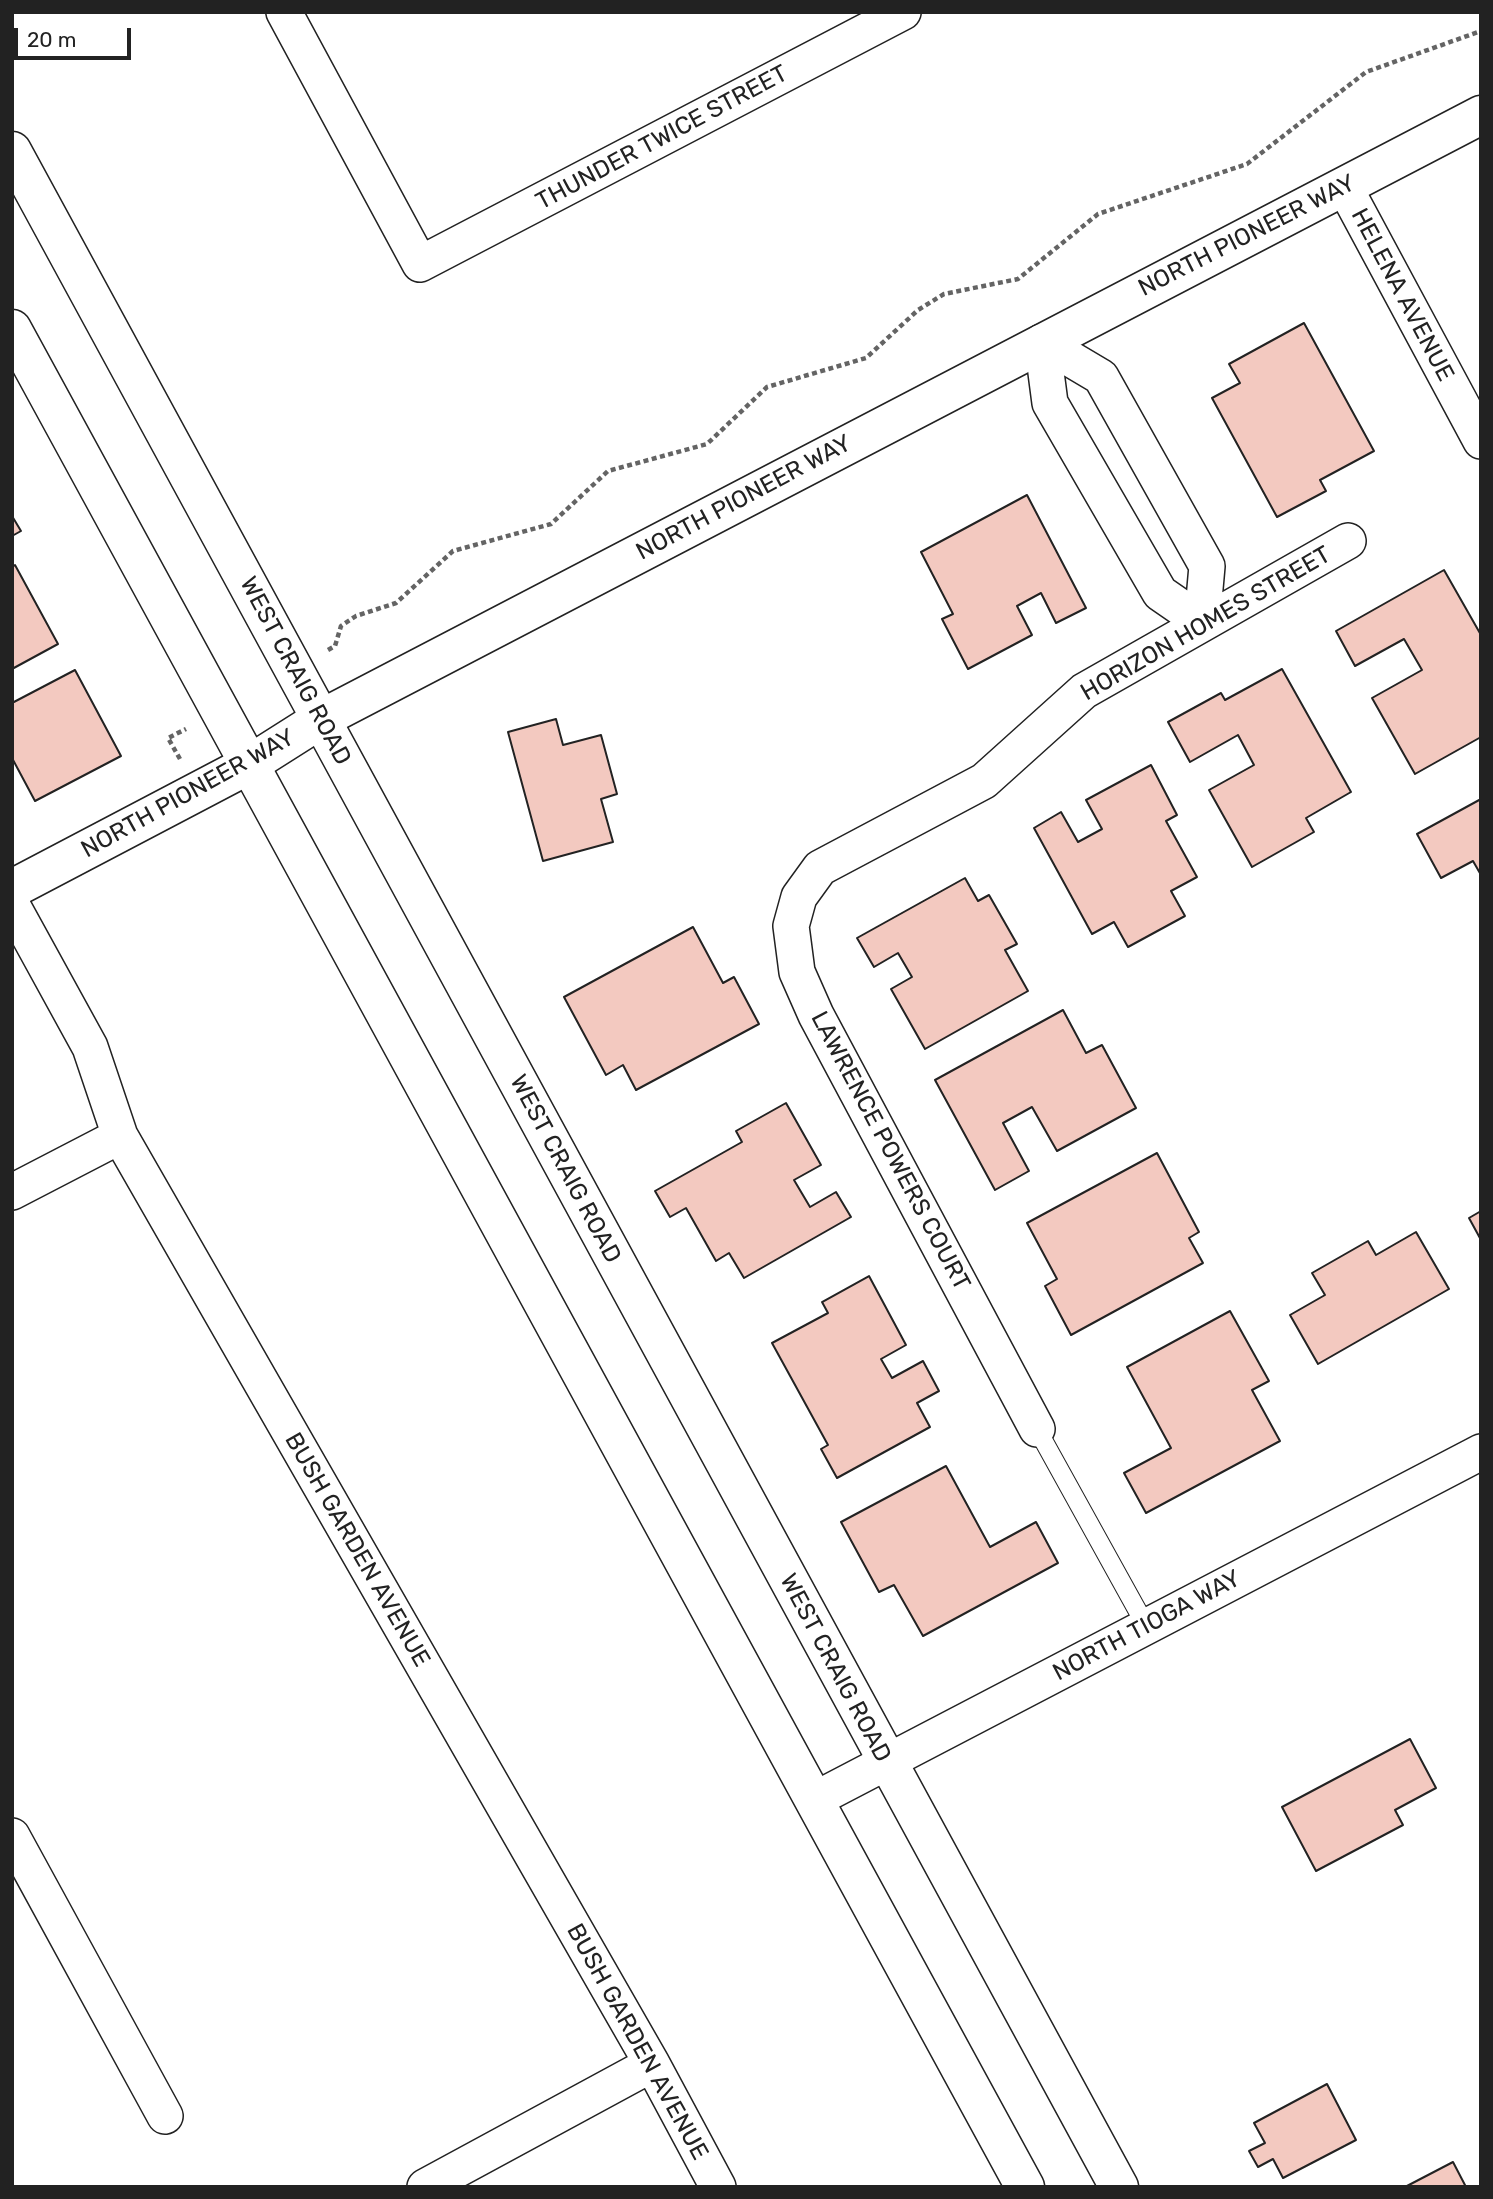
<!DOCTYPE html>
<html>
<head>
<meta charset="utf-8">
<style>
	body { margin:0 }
	#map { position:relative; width:1493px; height:2199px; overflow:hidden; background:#fff; font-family:Rubik,sans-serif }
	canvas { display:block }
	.frame { position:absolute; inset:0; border:14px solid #222; pointer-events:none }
	.scale { position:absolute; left:14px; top:28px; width:117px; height:32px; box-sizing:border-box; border:4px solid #222; border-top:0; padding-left:9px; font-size:21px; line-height:24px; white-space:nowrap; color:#222; -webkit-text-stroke:5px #fff; paint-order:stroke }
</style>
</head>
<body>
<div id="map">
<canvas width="1493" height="2199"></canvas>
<div class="frame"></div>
<div class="scale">20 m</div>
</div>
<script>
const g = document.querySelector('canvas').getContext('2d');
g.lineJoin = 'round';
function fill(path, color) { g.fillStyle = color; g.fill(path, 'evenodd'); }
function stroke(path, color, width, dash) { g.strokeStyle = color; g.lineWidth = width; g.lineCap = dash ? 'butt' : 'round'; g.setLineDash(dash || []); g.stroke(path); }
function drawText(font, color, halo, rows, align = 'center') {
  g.font = font + ' Rubik,sans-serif'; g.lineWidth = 5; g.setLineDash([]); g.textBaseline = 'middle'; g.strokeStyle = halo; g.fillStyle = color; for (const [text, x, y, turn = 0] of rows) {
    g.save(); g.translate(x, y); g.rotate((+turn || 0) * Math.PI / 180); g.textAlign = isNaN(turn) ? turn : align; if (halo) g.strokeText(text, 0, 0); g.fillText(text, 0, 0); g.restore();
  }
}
const building = new Path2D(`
	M1304,323L1374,451L1320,480L1326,491L1277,517L1212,398L1240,383L1229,364Z
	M1027,495L1086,608L1056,623L1041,593L1017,606L1032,635L968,669L942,619L953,614L921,552Z
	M12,516L21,531L12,536Z
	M15,565L58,644L12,669V567Z
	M1444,570L1481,635V737L1415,774L1372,698L1422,670L1404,639L1355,666L1336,631Z
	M1282,669L1351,792L1306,818L1314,832L1252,867L1209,790L1254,765L1238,735L1190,762L1168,722L1221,693L1225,700Z
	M75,670L121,756L35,801L12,758V703Z
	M556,719L563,745L601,735L617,794L601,799L613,842L543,861L508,732Z
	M1151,765L1177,815L1166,821L1197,877L1171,891L1185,916L1128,947L1114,922L1092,934L1034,828L1061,812L1078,842L1102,829L1086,800Z
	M1481,799V875L1473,861L1441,878L1417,834Z
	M965,878L978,901L989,895L1017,944L1005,950L1028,991L925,1049L891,989L912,977L898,953L874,967L857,938Z
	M693,927L723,983L734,977L759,1024L636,1090L623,1065L606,1075L564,997Z
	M1063,1010L1086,1053L1102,1045L1136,1108L1057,1151L1032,1107L1003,1123L1029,1171L995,1190L935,1080Z
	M786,1103L821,1165L794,1180L810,1207L836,1192L851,1217L744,1278L729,1253L716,1261L686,1208L670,1217L655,1191L742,1142L736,1131Z
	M1157,1153L1199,1232L1189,1238L1203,1263L1071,1335L1045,1286L1057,1279L1027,1223Z
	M1481,1211V1240L1469,1218Z
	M1416,1232L1449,1289L1318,1364L1290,1315L1325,1295L1312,1273L1368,1241L1376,1255Z
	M869,1276L906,1345L881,1359L892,1378L923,1361L939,1391L917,1403L930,1427L837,1478L821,1449L828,1445L772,1343L828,1313L822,1302Z
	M1230,1311L1269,1381L1252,1390L1280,1441L1146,1513L1124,1473L1171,1448L1127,1367Z
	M946,1466L990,1547L1036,1522L1058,1563L923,1636L894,1585L879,1592L841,1522Z
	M1410,1739L1436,1788L1395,1810L1403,1825L1316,1871L1282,1807Z
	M1327,2084L1356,2140L1283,2178L1273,2159L1258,2167L1249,2151L1265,2143L1254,2123Z
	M1453,2162L1466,2187H1405Z`);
fill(building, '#f3c9c0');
stroke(building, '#222', 2);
const service = new Path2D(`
	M1037,1429L1146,1626`);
const minor = new Path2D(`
	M284,12L420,264L903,12
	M1344,186L1481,441
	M1042,342L1101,377L1207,566L1202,622L1160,593L1050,403Z
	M12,905L90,1047L120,1136L652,2064L718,2187
	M12,1192L120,1136
	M1037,1429L816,1015L797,972L791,926L799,897L820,868L984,781L1084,691L1348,541
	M814,1800L1481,1452
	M12,1836L165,2116
	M425,2187L652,2064`);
const tertiary = new Path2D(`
	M12,889L250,764L321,719L1481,115`);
const primary = new Path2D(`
	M12,151L1119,2187
	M12,329L1025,2187`);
stroke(service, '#222', 20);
stroke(minor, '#222', 38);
stroke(tertiary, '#222', 41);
stroke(primary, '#222', 41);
stroke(new Path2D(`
	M328,650L335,646L341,626L356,616L396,603L453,551L551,524L608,471L707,444L767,387L866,358L918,310L944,294L1018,279L1098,214L1247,164L1366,72L1481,31
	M180,759L168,738L186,729`), '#646464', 4.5, [5, 3.5]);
stroke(service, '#fff', 18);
stroke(minor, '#fff', 35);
stroke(tertiary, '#fff', 38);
stroke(primary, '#fff', 38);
drawText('24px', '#222', '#fff', [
	["THUNDER TWICE STREET",662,138,-28],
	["NORTH PIONEER WAY",1247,236,-27],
	["HELENA AVENUE",1402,295,62],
	["NORTH PIONEER WAY",744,498,-28],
	["HORIZON HOMES STREET",1206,624,-30],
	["WEST CRAIG ROAD",295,671,62],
	["NORTH PIONEER WAY",188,794,-29],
	["LAWRENCE POWERS COURT",890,1151,62],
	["WEST CRAIG ROAD",565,1169,62],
	["BUSH GARDEN AVENUE",357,1550,60],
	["NORTH TIOGA WAY",1147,1626,-28],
	["WEST CRAIG ROAD",835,1668,62],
	["BUSH GARDEN AVENUE",637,2042,61]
]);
</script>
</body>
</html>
